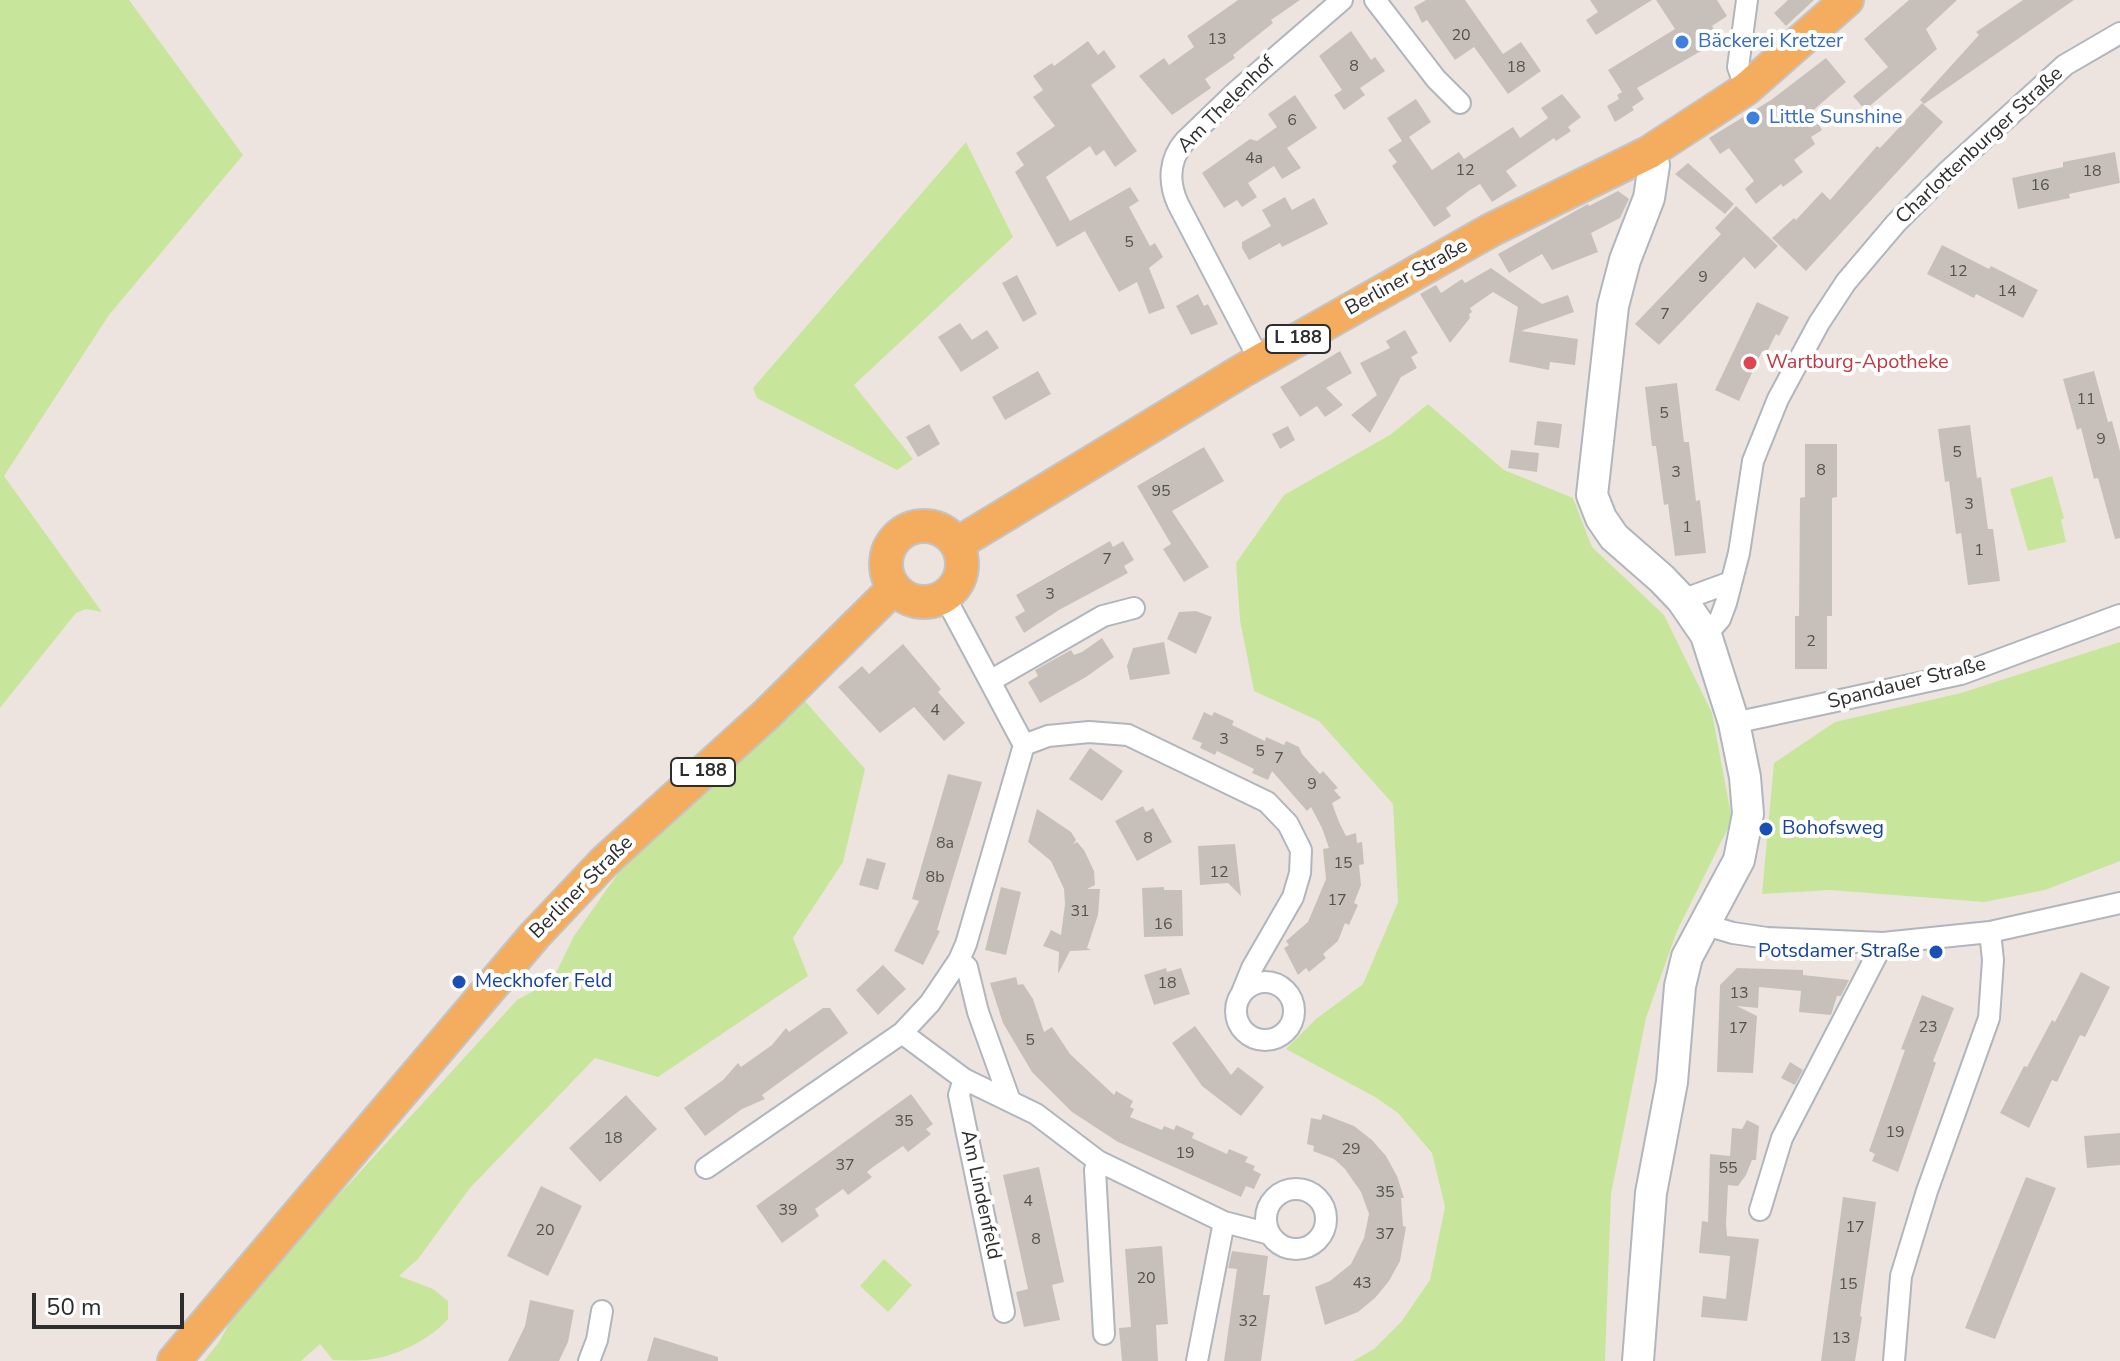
<!DOCTYPE html>
<html>
<head>
<meta charset="utf-8">
<style>
	body { margin:0 }
	#map { position:relative; width:2120px; height:1361px; overflow:hidden; background:#eee4df; font-family:"Nunito Sans",sans-serif }
	canvas { display:block }
	.scale { position:absolute; left:32px; top:1293px; width:152px; height:36px; box-sizing:border-box; border:4px solid #2d2d2d; border-top:0; padding-left:10px; font-size:24px; line-height:28px; white-space:nowrap; color:#2d2d2d; -webkit-text-stroke:6px #fff; paint-order:stroke }
</style>
</head>
<body>
<div id="map">
<canvas width="2120" height="1361"></canvas>
<div class="scale">50 m</div>
</div>
<script>
const g = document.querySelector('canvas').getContext('2d');
g.lineJoin = 'round';
function fill(path, color) { g.fillStyle = color; g.fill(path, 'evenodd'); }
function stroke(path, color, width, dash) { g.strokeStyle = color; g.lineWidth = width; g.lineCap = dash ? 'butt' : 'round'; g.setLineDash(dash || []); g.stroke(path); }
function drawText(font, color, halo, rows, align = 'center') {
  g.font = font + ' "Nunito Sans",sans-serif'; g.lineWidth = 8; g.setLineDash([]); g.textBaseline = 'middle'; g.strokeStyle = halo; g.fillStyle = color; for (const [text, x, y, turn = 0] of rows) {
    g.save(); g.translate(x, y); g.rotate((+turn || 0) * Math.PI / 180); g.textAlign = isNaN(turn) ? turn : align; if (halo) g.strokeText(text, 0, 0); g.fillText(text, 0, 0); g.restore();
  }
}
fill(new Path2D(`
	M0,0H129L243,155L109,315L4,476L102,612L86,609L76,613L0,708Z
	M966,142L1013,237L854,385L913,459L897,470L757,398L753,388Z
	M1428,404L1504,470L1573,498L1592,547L1664,615L1712,713L1732,820L1677,931L1646,1018L1611,1194L1605,1361H1353L1374,1349L1401,1322L1430,1280L1445,1207L1432,1153L1398,1113L1375,1097L1286,1049L1316,1019L1363,984L1398,902L1393,804L1319,721L1254,691L1240,620L1236,563L1284,495L1390,435Z
	M2052,476L2064,518L2061,520L2066,542L2028,551L2010,489Z
	M2120,642V861L2045,890L1984,902L1830,890L1762,894L1774,763L1835,722L1961,693Z
	M803,699L865,769L843,862L793,938L808,976L658,1077L595,1058L470,1188L418,1259L399,1276L433,1289L448,1301V1319C430,1340 393,1358 365,1360C355,1361 344,1360 333,1360L320,1344L301,1361H204L219,1342L241,1302L517,1000L552,981L574,936L626,862Z
	M884,1259L912,1285L888,1312L860,1286Z`), '#c7e69b');
fill(new Path2D(`
	M1238,0H1300L1271,20L1273,23L1233,55L1235,58L1205,79L1211,88L1172,115L1139,76L1164,58L1169,65L1194,47L1187,36Z
	M1426,0H1465L1503,54L1521,42L1541,71L1508,94L1474,47L1455,60L1427,20L1422,23L1414,7Z
	M1590,0H1652L1596,35L1586,20L1598,12Z
	M1656,0H1717L1727,16L1712,26L1720,40L1637,88L1644,99L1632,107L1634,110L1615,122L1607,106L1619,99L1617,95L1622,92L1608,70L1675,29Z
	M1788,0H1814L1786,26L1774,13Z
	M1909,0H1957L1926,29L1937,49L1865,110L1853,96L1888,67L1864,39Z
	M2023,0H2074L1924,104L1920,100L1979,35L1976,32Z
	M1351,31L1371,60L1375,57L1385,71L1360,88L1365,95L1344,110L1334,95L1342,90L1319,56Z
	M1088,41L1098,55L1104,50L1116,67L1091,85L1137,151L1115,167L1104,150L1096,156L1090,146L1046,177L1070,221L1130,187L1139,201L1129,207L1150,246L1155,243L1163,257L1149,268L1165,308L1149,314L1137,282L1119,292L1085,231L1057,247L1015,172L1024,165L1016,153L1055,126L1033,97L1043,90L1033,76L1052,63L1054,66Z
	M1826,58L1846,82L1811,112L1822,130L1811,137L1815,144L1794,160L1803,172L1783,187L1781,184L1756,204L1745,189L1754,181L1729,148L1720,154L1709,138L1771,100Z
	M1562,94L1581,117L1568,127L1571,131L1556,141L1554,138L1506,171L1517,186L1492,202L1480,184L1470,190L1446,208L1451,216L1434,227L1392,166L1397,162L1388,150L1402,141L1387,118L1416,99L1431,122L1409,137L1432,170L1459,152L1464,159L1513,127L1520,138L1548,118L1541,108Z
	M1295,95L1317,128L1287,148L1301,168L1282,179L1274,166L1248,183L1257,197L1242,207L1237,200L1224,208L1202,173L1250,139L1257,141L1277,127L1268,114Z
	M1922,103L1943,122L1806,271L1772,238L1794,218L1796,220L1822,192L1830,200L1877,146L1880,148Z
	M2115,152L2120,183L2069,194L2070,198L2018,209L2012,178L2063,167V162Z
	M1688,163L1734,204L1725,214L1675,174Z
	M1618,191L1629,199L1620,218L1591,233L1598,252L1552,270L1542,254L1509,273L1498,254L1588,204L1589,206Z
	M1285,197L1292,210L1314,198L1328,224L1282,247L1280,243L1249,260L1242,248V242L1271,226L1262,210Z
	M1736,206L1778,246L1755,269L1744,257L1659,345L1635,324L1721,234L1715,228Z
	M1942,245L1989,269L1991,266L2038,290L2023,318L1976,294L1974,298L1927,274Z
	M1491,268L1542,304L1568,295L1574,312L1521,331L1578,339L1575,365L1550,362L1549,370L1509,362L1518,307L1493,292L1470,308L1472,312L1469,314L1470,318L1450,343L1420,294L1436,285L1441,293L1462,279L1465,283Z
	M1017,275L1037,314L1023,322L1002,283Z
	M1198,294L1204,306L1208,304L1218,324L1191,335L1176,306Z
	M1757,302L1789,317L1779,336L1776,334L1766,354L1762,351L1739,401L1715,390Z
	M960,323L972,340L987,330L999,348L961,372L938,337Z
	M1405,330L1418,353L1411,357L1417,368L1401,377L1370,433L1351,415L1377,395L1360,363L1390,348L1386,341Z
	M1340,351L1352,373L1326,388L1343,405L1325,417L1317,406L1300,417L1280,387Z
	M1038,371L1051,394L1005,420L992,397Z
	M2094,371L2108,422L2112,421L2120,451V538L2115,539L2098,478L2094,479L2081,428L2077,430L2063,379Z
	M1677,383L1684,442H1689L1696,501L1700,500L1706,553L1675,556L1668,504L1664,505L1656,446H1652L1645,387Z
	M1537,421L1562,424L1559,448L1534,445Z
	M929,424L940,444L918,457L906,437Z
	M1970,425L1977,478L1981,477L1988,529H1993L2000,581L1968,585L1961,533L1956,534L1949,481L1945,482L1938,429Z
	M1288,426L1295,440L1280,449L1272,434Z
	M1805,444H1837V497L1832,498V616H1827V669H1795V616H1799L1800,498L1805,497Z
	M1204,447L1224,481L1172,511L1209,567L1184,582L1163,549L1171,544L1137,486Z
	M1511,450L1539,453L1537,472L1508,468Z
	M1110,541L1113,547L1123,541L1134,560L1124,566L1128,573L1059,610L1024,633L1015,617L1025,611L1016,595Z
	M1196,611L1212,617L1196,654L1167,639L1179,612Z
	M1102,638L1114,657L1086,677L1040,703L1028,682L1038,676L1035,670L1071,650L1074,655L1082,652Z
	M1164,642L1170,674L1130,680L1127,666L1133,648Z
	M903,644L941,689L938,692L965,723L944,741L914,707L880,733L838,687L862,666L869,674Z
	M1204,712L1212,716L1214,712L1234,721L1232,725L1265,741L1266,737L1284,745L1286,741L1299,747L1302,754L1320,774L1323,771L1338,788L1334,790L1341,798L1332,803L1339,822L1346,836L1356,833L1357,843L1362,842L1364,864L1359,865L1361,885L1354,903L1358,905L1349,925L1345,923L1338,941L1323,954L1326,958L1309,972L1306,968L1298,975L1284,948L1289,945L1286,941L1308,922L1326,879L1323,849L1329,848L1322,828L1311,807L1307,811L1272,771L1268,780L1252,773L1254,769L1217,751L1215,755L1200,748L1202,743L1192,739Z
	M1090,748L1123,771L1102,801L1069,779Z
	M948,774L982,782L937,930L940,931L923,965L894,951L919,901L912,899Z
	M1143,806L1146,812L1153,808L1172,842L1137,861L1115,821Z
	M1037,809L1071,832L1076,840L1073,844L1077,842L1084,850L1094,871L1095,885L1087,889H1100L1098,915L1087,948L1075,942L1091,950L1070,951L1058,974L1059,952L1043,946L1051,930L1061,935L1065,904L1064,889L1051,861L1028,842Z
	M1235,844L1241,896L1228,883L1200,885L1198,846Z
	M867,858L886,863L878,890L859,885Z
	M1001,887L1021,892L1006,955L985,950Z
	M1164,887V890H1182L1183,936L1144,937L1142,888Z
	M883,965L906,989L878,1015L856,990Z
	M1166,968L1167,972L1181,968L1190,994L1154,1005L1144,975Z
	M1737,968L1803,970V975L1849,980L1841,996H1837L1831,1015L1799,1012L1801,991L1759,987L1758,1008L1737,1006L1757,1016L1753,1073L1717,1072L1720,985Z
	M2081,972L2110,987L2085,1037L2080,1035L2057,1082L2052,1080L2029,1128L2000,1113L2024,1066L2027,1067L2052,1020L2055,1022Z
	M1016,977L1018,985L1023,984L1033,999L1044,1032L1052,1027L1070,1054L1114,1095L1116,1091L1133,1101L1130,1107L1134,1109L1130,1117L1162,1130L1164,1126L1174,1130L1176,1125L1194,1133L1192,1138L1227,1154L1229,1149L1248,1157L1245,1162L1255,1166L1253,1170L1261,1174L1254,1189L1246,1186L1241,1197L1118,1142L1072,1112L1032,1072L1003,1023L990,983Z
	M1922,995L1954,1008L1933,1061L1936,1063L1898,1172L1872,1161L1875,1154L1869,1151L1905,1050L1901,1049Z
	M823,1008H830L848,1033L762,1095L765,1099L742,1109L705,1136L684,1108L723,1080L738,1063L741,1067L772,1045L786,1028L789,1032Z
	M1195,1026L1231,1075L1238,1067L1264,1087L1241,1116L1202,1086L1172,1043Z
	M1790,1062L1803,1070L1795,1085L1781,1078Z
	M911,1094L933,1124L926,1129L931,1134L908,1152L903,1146L873,1167L867,1172L872,1177L848,1195L843,1189L815,1209L819,1216L782,1243L756,1206Z
	M626,1095L657,1129L600,1182L569,1148Z
	M1323,1114L1354,1126L1372,1140L1386,1156L1397,1176L1404,1198H1401L1403,1226L1406,1227L1400,1261L1389,1281L1375,1298L1358,1312L1325,1325L1315,1287L1330,1281L1351,1264L1364,1238L1369,1214L1361,1192L1345,1169L1334,1159L1313,1151L1314,1146L1307,1144L1311,1118L1321,1120Z
	M1747,1120L1759,1126L1756,1160H1752L1746,1175L1738,1186L1728,1185L1726,1224L1727,1236L1759,1239L1747,1321L1701,1317L1703,1296L1726,1299L1730,1256L1699,1253L1702,1221L1708,1222L1710,1154L1730,1156L1732,1128L1742,1129Z
	M2120,1133V1165L2087,1168L2084,1136Z
	M1039,1167L1064,1282L1052,1285L1060,1320L1024,1327L1016,1292L1028,1289L1003,1175Z
	M2026,1177L2056,1188L1995,1339L1965,1328Z
	M541,1186L582,1206L548,1276L507,1256Z
	M1843,1197L1876,1202L1860,1316L1862,1317L1855,1361H1821Z
	M1162,1246L1168,1324L1156,1325L1158,1361H1122L1119,1328L1131,1327L1125,1249Z
	M1232,1251L1268,1256L1263,1295H1270L1261,1361H1224L1237,1269L1228,1268Z
	M530,1300L574,1310L568,1342L559,1361H508L525,1326Z
	M654,1337L718,1357V1361H647Z`), '#c7c0ba');
const street = new Path2D(`
	M1375,0L1436,79L1460,103
	M1746,89L1738,67L1747,0
	M1260,361L1178,204C1168,182 1169,159 1185,141L1238,90L1342,0
	M1682,600L1731,582
	M1706,635L1720,619L1726,603L1739,553L1753,461L1778,399L1819,323L1846,282L1896,223L1946,173L2065,65L2120,33
	M990,681L1103,616L1134,608
	M1734,723L1961,674L2120,615
	M1024,745L1048,736L1089,732L1128,735L1267,802L1288,824L1301,850L1300,873L1293,897L1252,968L1241,995
	M1706,925L1733,933L1767,938L1883,943L1990,932L2120,903
	M959,960L967,967L978,1012L1010,1101
	M1236 1011a29 29 0 1 1 58 0a29 29 0 1 1-58 0Z
	M902,1033L964,1079L1036,1114L1098,1161L1224,1222L1270,1234
	M964,1079L959,1095L1004,1312
	M1098,1161L1095,1170L1104,1334
	M706,1168L902,1033L930,1003L959,960L966,944L1024,745L945,597
	M1266 1219a30 30 0 1 1 60 0a30 30 0 1 1-60 0Z
	M1760,1210L1782,1138L1883,943
	M589,1361L597,1340L602,1311
	M1197,1361L1224,1222
	M1894,1361L1901,1276L1927,1191L1989,1018L1993,960L1990,932`);
const secondary = new Path2D(`
	M1638,1361L1651,1193L1672,1082L1680,986L1687,957L1739,860L1748,814L1745,777L1734,723L1706,635L1682,600L1662,579L1614,537L1601,518L1592,495L1613,306L1625,260L1649,198L1654,165L1648,153`);
const primary = new Path2D(`
	M886 564a38 38 0 1 1 76 0a38 38 0 1 1-76 0Z
	M957,544L1242,371L1491,230L1648,153L1746,89L1847,0
	M174,1361L535,935L605,861L767,714L894,588`);
stroke(street, '#afb6bd', 24);
stroke(secondary, '#afb6bd', 34);
stroke(primary, '#c4c4c4', 36);
stroke(street, '#fff', 20);
stroke(secondary, '#fff', 30);
stroke(primary, '#f4ad5e', 32);
for (const [x, y, r, color] of [
	[1682,42,8,"#3f7fe0"],
	[1753,118,8,"#3f7fe0"],
	[1750,363,8,"#e0444e"],
	[1766,829,8,"#1a4fb4"],
	[1936,952,8,"#1a4fb4"],
	[459,982,8,"#1a4fb4"]
]) { const dot = new Path2D(); dot.arc(x, y, r, 0, 2 * Math.PI); g.fillStyle = color; g.fill(dot); stroke(dot, '#fff', 3); }
drawText('16px', '#545250', null, [
	["20",1461,36],
	["13",1217,40],
	["8",1354,67],
	["18",1516,68],
	["6",1292,121],
	["4a",1254,159],
	["12",1465,171],
	["18",2092,172],
	["16",2040,186],
	["5",1129,243],
	["12",1958,272],
	["9",1703,278],
	["14",2007,292],
	["7",1665,315],
	["11",2086,400],
	["5",1664,414],
	["9",2101,440],
	["5",1957,453],
	["8",1821,471],
	["3",1676,473],
	["95",1161,492],
	["3",1969,505],
	["1",1687,528],
	["1",1979,551],
	["7",1107,560],
	["3",1050,595],
	["2",1811,642],
	["4",935,711],
	["3",1224,740],
	["5",1260,752],
	["7",1279,759],
	["9",1312,785],
	["8",1148,839],
	["8a",945,844],
	["15",1343,864],
	["12",1219,873],
	["8b",935,878],
	["17",1337,901],
	["31",1080,912],
	["16",1163,925],
	["18",1167,984],
	["13",1739,994],
	["23",1928,1028],
	["17",1738,1029],
	["5",1030,1041],
	["35",904,1122],
	["19",1895,1133],
	["18",613,1139],
	["29",1351,1150],
	["19",1185,1154],
	["37",845,1166],
	["55",1728,1169],
	["35",1385,1193],
	["4",1028,1202],
	["39",788,1211],
	["17",1855,1228],
	["20",545,1231],
	["37",1385,1235],
	["8",1036,1240],
	["20",1146,1279],
	["43",1362,1284],
	["15",1848,1285],
	["32",1248,1322],
	["13",1841,1339]
]);
for (const [x, y, w] of [
	[1298,339,64],
	[703,772,64]
]) { const box = new Path2D(); box.roundRect(x - w / 2, y - 14, w, 28, 6); g.fillStyle = '#fff'; g.fill(box); stroke(box, '#2d2d2d', 2); }
drawText('bold 18px', '#2d2d2d', null, [
	["L 188",1298,339],
	["L 188",703,772]
]);
drawText('20px', '#366cbe', '#fff', [
	["Bäckerei Kretzer",1698,42],
	["Little Sunshine",1769,118]
], 'left');
drawText('20px', '#2d2d2d', '#fff', [
	["Am Thelenhof",1227,105,-45],
	["Charlottenburger Straße",1980,146,-43],
	["Berliner Straße",1407,278,-29],
	["Spandauer Straße",1907,684,-14],
	["Berliner Straße",582,888,-45],
	["Am Lindenfeld",980,1195,78]
]);
drawText('20px', '#be3a42', '#fff', [
	["Wartburg-Apotheke",1766,363]
], 'left');
drawText('20px', '#164399', '#fff', [
	["Bohofsweg",1782,829],
	["Potsdamer Straße",1920,952,"right"],
	["Meckhofer Feld",475,982]
], 'left');
</script>
</body>
</html>
